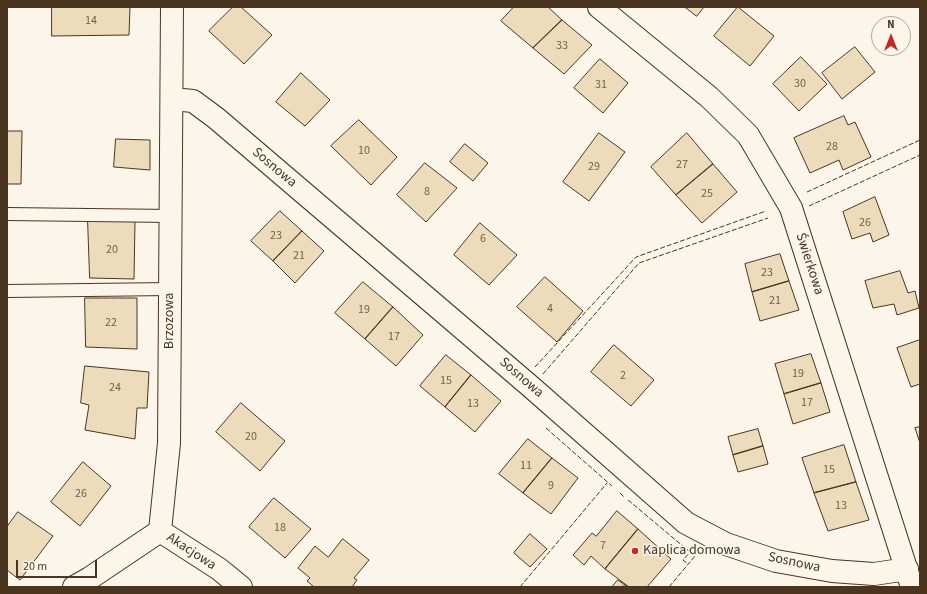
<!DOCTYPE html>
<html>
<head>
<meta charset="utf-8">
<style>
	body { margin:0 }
	#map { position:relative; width:927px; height:594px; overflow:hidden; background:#fbf6e9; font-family:"Source Sans 3",sans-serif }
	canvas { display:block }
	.frame { position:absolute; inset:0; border:8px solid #4a3520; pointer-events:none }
	.north { position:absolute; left:871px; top:16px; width:40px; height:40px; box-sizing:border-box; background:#fbf6e9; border:1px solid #b4a999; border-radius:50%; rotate:0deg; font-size:11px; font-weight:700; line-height:16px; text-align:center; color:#4a3520 }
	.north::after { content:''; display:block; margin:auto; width:14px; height:18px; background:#c62828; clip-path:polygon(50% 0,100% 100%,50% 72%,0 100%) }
	.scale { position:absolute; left:16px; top:560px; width:81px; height:18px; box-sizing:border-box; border:2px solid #4a3520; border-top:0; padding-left:5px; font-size:12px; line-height:14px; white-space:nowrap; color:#4a3520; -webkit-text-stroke:3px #fbf6e9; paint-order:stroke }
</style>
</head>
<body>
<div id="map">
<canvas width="927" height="594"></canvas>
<div class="frame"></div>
<div class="north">N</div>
<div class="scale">20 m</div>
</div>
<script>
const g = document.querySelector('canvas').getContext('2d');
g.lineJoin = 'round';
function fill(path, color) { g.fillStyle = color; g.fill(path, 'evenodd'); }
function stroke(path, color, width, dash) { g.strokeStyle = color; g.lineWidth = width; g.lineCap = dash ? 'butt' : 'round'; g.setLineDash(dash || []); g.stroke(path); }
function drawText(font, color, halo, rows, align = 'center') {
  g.font = font + ' "Source Sans 3",sans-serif'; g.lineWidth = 3; g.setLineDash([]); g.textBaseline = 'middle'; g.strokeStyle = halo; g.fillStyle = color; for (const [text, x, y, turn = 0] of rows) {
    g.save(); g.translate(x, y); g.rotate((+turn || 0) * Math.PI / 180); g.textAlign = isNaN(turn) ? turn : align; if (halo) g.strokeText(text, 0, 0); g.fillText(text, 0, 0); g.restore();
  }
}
const building = new Path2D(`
	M52,7H130L129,35L52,36Z
	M233,7H241L272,35L244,64L209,31Z
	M514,7H548L562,20L533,48L501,21Z
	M685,7H704L697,16Z
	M738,7L774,36L750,66L714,36Z
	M562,20L592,45L564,74L533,48Z
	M855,47L875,72L842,99L822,73Z
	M801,57L827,84L799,111L773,84Z
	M600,59L628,83L603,113L574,88Z
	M301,73L330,100L305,126L276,102Z
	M844,116L848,125L855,122L871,157L843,170L839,160L810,173L794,138Z
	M359,120L397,157L371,185L331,146Z
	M7,131H22L21,184H7Z
	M599,133L625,152L589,201L563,182Z
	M687,133L713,164L676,195L651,167Z
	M116,139L150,140V170L114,167Z
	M465,144L488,163L473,181L450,162Z
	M425,163L457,188L426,222L397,195Z
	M713,164L737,192L702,223L676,195Z
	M875,197L889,235L873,242L870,233L852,239L843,212Z
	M280,211L302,231L273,261L251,241Z
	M88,221H135L134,279L90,278Z
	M480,223L517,255L489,285L454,255Z
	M302,231L324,251L295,283L273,261Z
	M780,254L789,281L752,292L745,264Z
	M900,271L908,293L915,291L919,308L897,315L894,304L873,308L865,281Z
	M545,277L583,311L557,342L517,307Z
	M789,281L799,310L760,321L752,292Z
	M363,282L393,307L365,339L335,313Z
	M85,298H137V349L86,347Z
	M393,307L423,335L396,366L365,339Z
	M920,340V384L911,387L897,348Z
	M614,345L654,380L631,406L591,372Z
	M811,354L821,383L784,394L775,364Z
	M446,355L471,375L445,407L420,386Z
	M85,366L149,372L147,408H137L135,439L85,430L89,405L81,403Z
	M471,375L501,401L475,432L445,407Z
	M821,383L830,412L793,424L784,394Z
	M241,403L285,441L260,471L216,432Z
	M920,427V443L915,428Z
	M758,429L763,446L733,455L728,437Z
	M528,439L552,458L523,493L499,474Z
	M844,445L856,482L814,493L802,458Z
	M763,446L768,464L738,472L733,455Z
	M552,458L578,478L551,514L523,493Z
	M83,462L111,486L80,526L51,502Z
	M856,482L869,520L828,531L814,493Z
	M274,498L311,529L285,558L249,527Z
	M617,511L638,529L605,569L591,556L584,565L573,555L592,533L596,536Z
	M18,512L53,536L20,580L7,570V527Z
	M638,529L671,559L647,587H629L605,569Z
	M530,534L547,549L530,567L514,553Z
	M343,539L369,560L354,578L357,580L352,587H314L307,581L310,578L298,568L315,546L328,557Z
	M618,580L625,585L627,586L612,587Z`);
fill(building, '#ecdcbc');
stroke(building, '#4a3520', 1);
const service = new Path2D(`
	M7,214L171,216
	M7,291L170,289`);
const minor = new Path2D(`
	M599,7L709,97L748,135L791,208L912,587
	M172,99L193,101L216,118L530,386L686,523L726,544L776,561L832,571L874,574L907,569
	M160,531L219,569L241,587
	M74,587L90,578L160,531L169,443L172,7`);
stroke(service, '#4a3520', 14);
stroke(minor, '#4a3520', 24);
stroke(service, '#fbf6e9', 12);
stroke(minor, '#fbf6e9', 22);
stroke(new Path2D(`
	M807,192L920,140
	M809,206L920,155
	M535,367L636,257L766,211
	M543,374L639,263L768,218
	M546,428L612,486
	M620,493L624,497
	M628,500L690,552L683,560L688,564
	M520,587L607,483
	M669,587L695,556`), '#4a3520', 1, [5, 2]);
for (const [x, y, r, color] of [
	[635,551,4,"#c62828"]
]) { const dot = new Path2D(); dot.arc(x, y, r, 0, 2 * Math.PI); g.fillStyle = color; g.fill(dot); stroke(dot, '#fbf6e9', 1.5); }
drawText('12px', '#725f47', null, [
	["14",91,21],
	["33",562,46],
	["30",800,84],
	["31",601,85],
	["28",832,147],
	["10",364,151],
	["27",682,165],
	["29",594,167],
	["8",427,192],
	["25",707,194],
	["26",865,223],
	["23",276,236],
	["6",483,239],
	["20",112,250],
	["21",299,256],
	["23",767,273],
	["21",775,301],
	["4",550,309],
	["19",364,310],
	["22",111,323],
	["17",394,337],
	["19",798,374],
	["2",623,376],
	["15",446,381],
	["24",115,388],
	["17",807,403],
	["13",473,404],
	["20",251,437],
	["11",526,466],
	["15",829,470],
	["9",551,486],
	["26",81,494],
	["13",841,506],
	["18",280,528],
	["7",603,546]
]);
drawText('14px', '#4a3520', '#fbf6e9', [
	["Sosnowa",274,168,40],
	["Świerkowa",809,264,72],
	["Brzozowa",170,321,-90],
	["Sosnowa",521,378,41],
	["Akacjowa",191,552,33],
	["Sosnowa",794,563,12]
]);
drawText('14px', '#4a3520', '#fbf6e9', [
	["Kaplica domowa",643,551]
], 'left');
</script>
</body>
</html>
